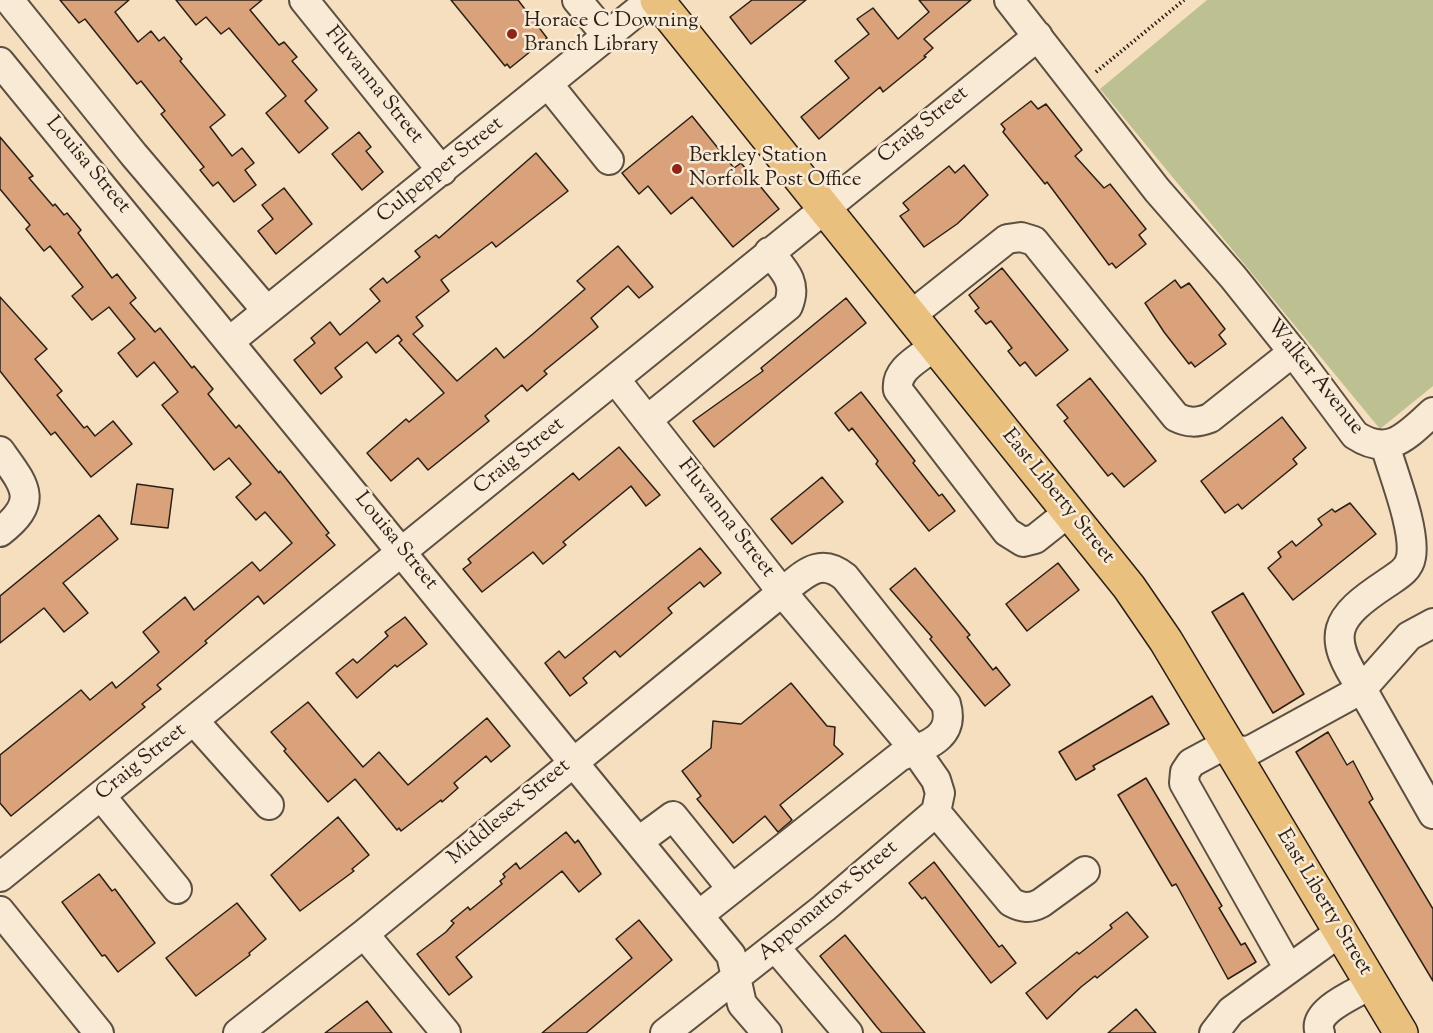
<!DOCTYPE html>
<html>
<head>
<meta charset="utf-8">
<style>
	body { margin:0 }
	canvas { display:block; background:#f5dfbe }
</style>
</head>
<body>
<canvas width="1433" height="1033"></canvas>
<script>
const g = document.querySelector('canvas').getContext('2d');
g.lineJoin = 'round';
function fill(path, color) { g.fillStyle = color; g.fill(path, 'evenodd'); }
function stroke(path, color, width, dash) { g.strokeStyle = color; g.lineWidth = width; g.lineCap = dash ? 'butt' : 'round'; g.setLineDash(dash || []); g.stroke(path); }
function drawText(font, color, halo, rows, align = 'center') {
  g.font = font + ' "Sorts Mill Goudy",serif'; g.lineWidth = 5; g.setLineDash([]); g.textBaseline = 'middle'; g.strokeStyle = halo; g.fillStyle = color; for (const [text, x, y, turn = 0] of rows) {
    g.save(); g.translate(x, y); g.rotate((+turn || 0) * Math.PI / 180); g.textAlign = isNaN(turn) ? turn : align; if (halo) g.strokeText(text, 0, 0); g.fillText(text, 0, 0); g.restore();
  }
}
fill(new Path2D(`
	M1207,0H1433V386L1380,429L1100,89Z`), '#bdc191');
const building = new Path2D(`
	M60,0H129L115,12L138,42L151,31L159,41L164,37L182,59L180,61L225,115L210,127L232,156L242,148L254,163L245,170L256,185L234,202L218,182L213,186L200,170L204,167L161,114L165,111L141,81L137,84L85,19L79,23Z
	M176,0H262L250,10L279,45L284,42L297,57L292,61L317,90L305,101L328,128L299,153L266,113L286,96L229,28L221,34L206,17L196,25Z
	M451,0H518L547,38L510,68L507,64L505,66Z
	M752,0H806L751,44L730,17Z
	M919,0H971L924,39L933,48L924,56L926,57L883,92L880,87L819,139L801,117L849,78L835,61L869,34L857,19L873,8L898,39L929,12Z
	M1031,101L1038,109L1046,104L1082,150L1075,156L1104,188L1110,184L1146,229L1139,235L1146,244L1116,268L1112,263L1109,265L1047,182L1045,184L1003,132L1005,129L1001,124Z
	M692,116L734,168L741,163L779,209L733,247L692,197L671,214L648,186L639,194L622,173Z
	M359,132L371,147L366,151L383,172L362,190L332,154Z
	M0,137L33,176L29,178L53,206L55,204L64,215L67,213L81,230L78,233L112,278L117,274L136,298L130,303L155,332L160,328L192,368L194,366L213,389L208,394L236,428L239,425L279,473L280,471L329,533L326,535L335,545L264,604L258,596L205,641L207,643L157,685L161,689L142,704L145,707L11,816L0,803V755L81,690L90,700L112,682L116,688L159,652L143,632L185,597L194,610L252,562L260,571L292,543L265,512L256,520L236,497L251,484L229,458L214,470L162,405L178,392L154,362L137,377L118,353L135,339L109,307L92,320L72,296L83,287L50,246L44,251L26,229L30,225L0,189Z
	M536,153L568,191L496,247L492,242L441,280L449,291L416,317L423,326L413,334L457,381L496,348L504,358L534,333L585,289L577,281L618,246L653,287L639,298L628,286L591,318L598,327L544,371L547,374L527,391L522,385L485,416L489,421L428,470L418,458L391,481L367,453L406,419L409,422L444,393L399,343L402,340L398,335L376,353L367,342L335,368L342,377L321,394L294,360L315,343L311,338L330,322L340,335L380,301L370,289L383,278L387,283L420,257L415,251L436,235L439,238Z
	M964,165L988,195L957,224L924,247L900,216L909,210L903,203L949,166L955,173Z
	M284,188L312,224L276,254L258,231L273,219L262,205Z
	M1002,268L1068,350L1036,376L1025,362L1020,366L1008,351L1012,348L991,321L986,324L975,311L979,308L969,295Z
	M1175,280L1181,288L1189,283L1225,329L1219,335L1226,344L1195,367L1191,362L1189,364L1164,332L1145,303Z
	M0,297L47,349L35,359L62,391L57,395L84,428L87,426L95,436L113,421L132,444L91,477L55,432L51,435L0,371Z
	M846,298L866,323L714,447L693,421L763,371L761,368Z
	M1090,378L1156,461L1124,487L1112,473L1108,476L1064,421L1068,418L1057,405Z
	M861,392L915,461L913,463L939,496L942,494L955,511L929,531L876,464L878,461L852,428L849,431L835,413Z
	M1282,417L1306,448L1293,459L1297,464L1242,509L1238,504L1225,513L1201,481Z
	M619,447L660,495L646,506L631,486L563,542L566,545L543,564L533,552L482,592L463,569L471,563L468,559L573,473L579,480Z
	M822,477L843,502L792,544L771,519Z
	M137,484L173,489L168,528L131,524Z
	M1350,503L1376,534L1293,600L1268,568L1281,557L1278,552L1292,541L1296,546L1322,525L1318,519L1332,509L1335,512Z
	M99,515L118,539L63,583L88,613L64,632L44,608L0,643V596Z
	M700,548L721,573L704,587L700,582L668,608L672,613L620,657L615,651L583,678L587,683L570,696L545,663L559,651L565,658Z
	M1058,563L1079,590L1027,631L1006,604Z
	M915,568L970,635L967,637L993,670L996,667L1010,685L985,706L930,639L932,637L890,589Z
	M1243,593L1304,694L1273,713L1212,612Z
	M405,617L427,644L397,667L395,665L357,698L336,673L353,659L357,663L388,636L385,632Z
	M791,683L827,726L835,727L834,745L843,754L780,805L792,820L778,832L765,816L733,843L697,799L701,796L682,771L711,748L713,721L741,724Z
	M1152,696L1169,724L1093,766L1095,769L1076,780L1059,752Z
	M308,702L363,767L379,752L408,785L487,718L510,746L491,762L486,756L454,783L458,788L442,802L441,800L401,831L399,828L397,830L355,779L328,802L284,751L286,749L271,732Z
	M1328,732L1347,765L1353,761L1373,799L1369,802L1433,909V981L1296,752Z
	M1146,778L1222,906L1219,908L1241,945L1245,943L1256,962L1228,979L1176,884L1172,886L1118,795Z
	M338,817L369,855L352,869L354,871L300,911L271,875Z
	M566,832L575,843L578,840L601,874L579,892L562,871L456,957L472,977L449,995L417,954L446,932L454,923L451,921L468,907L470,910L502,884L500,881L505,877L503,874L516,863L520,869Z
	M934,862L999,947L1002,945L1016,963L991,983L925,897L922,899L909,883Z
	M99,874L112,891L115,889L155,943L118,972L105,955L102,956L62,902Z
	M237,903L266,939L249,953L250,955L196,996L166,958Z
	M1127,912L1148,937L1097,978L1095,976L1081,987L1047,1019L1026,993L1077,952L1079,954L1112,928L1110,925Z
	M639,920L672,960L586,1033H542L632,958L616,939Z
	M845,935L859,952L925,1033H882L876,1026L820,956Z
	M367,1001L392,1033H325Z
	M1136,1009L1156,1033H1108Z`);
fill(building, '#daa27b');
stroke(building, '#2a1f17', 1.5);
const minor = new Path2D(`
	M9,0L134,155L267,311
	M304,0L442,171
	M577,0L607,36
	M1009,0L1157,190L1233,277L1293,352L1355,435C1390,458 1407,435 1433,412
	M0,62L731,955L742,1004L767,1033
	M548,84L609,160
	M910,316L1007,239L1021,237L1034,241L1176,417C1188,423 1197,423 1210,418L1293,352
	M230,341L651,0
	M935,346C920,358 895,369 898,390L1007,532L1023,542L1035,539L1069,512
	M615,379L782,592L915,750L936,780L940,793L936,812L824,908L665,1033
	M647,420L788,306C798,282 784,270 769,252
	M1385,445C1393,473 1416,530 1411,557C1409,570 1397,576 1387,583C1334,618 1325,635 1362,689L1409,636L1433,623
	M0,451C25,486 40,501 0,532
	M194,721L269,805
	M101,796L177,889
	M936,812L1011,902C1022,908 1030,909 1041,903L1085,871
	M639,841L673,816L732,889
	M0,877L1038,36
	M0,911L99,1033
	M364,934L446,1033
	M775,947L848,1033
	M1289,969L1184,783L1185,772L1191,763L1217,749L1249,751L1362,689L1433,814
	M238,1033L364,934L782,592C804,575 819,556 845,577L946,704C956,739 924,746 899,757L699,915
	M1214,1033L1231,1011L1340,932
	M1320,1033C1311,1011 1355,994 1372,984`);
const major = new Path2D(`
	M657,0L1129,587L1166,641L1401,1033`);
stroke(minor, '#5d4f41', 32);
stroke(major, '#2a1f17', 36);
stroke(new Path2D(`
	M1096,72L1184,0`), '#2a1f17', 4, [1.5, 3]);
stroke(minor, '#f8ead5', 28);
stroke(major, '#eac07f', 33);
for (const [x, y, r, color] of [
	[512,34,6,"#8f2418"],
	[677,169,6,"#8f2418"]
]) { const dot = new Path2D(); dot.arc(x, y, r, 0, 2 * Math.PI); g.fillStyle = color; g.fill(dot); stroke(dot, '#f8ead5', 2); }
drawText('21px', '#2a1f17', '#f8ead5', [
	["Horace C Downing",524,22],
	["Branch Library",524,46],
	["Berkley Station",689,157],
	["Norfolk Post Office",689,181]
], 'left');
drawText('21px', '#2a1f17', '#f8ead5', [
	["Fluvanna Street",373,86,51],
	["Craig Street",924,126,-39],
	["Louisa Street",87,166,50],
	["Culpepper Street",441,171,-39],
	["Walker Avenue",1314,378,51],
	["Craig Street",520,457,-39],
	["East Liberty Street",1057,497,51],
	["Fluvanna Street",725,519,52],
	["Louisa Street",395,542,51],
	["Craig Street",142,763,-39],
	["Middlesex Street",510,813,-40],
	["Appomattox Street",829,902,-40],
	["East Liberty Street",1323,903,59]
]);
</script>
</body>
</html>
